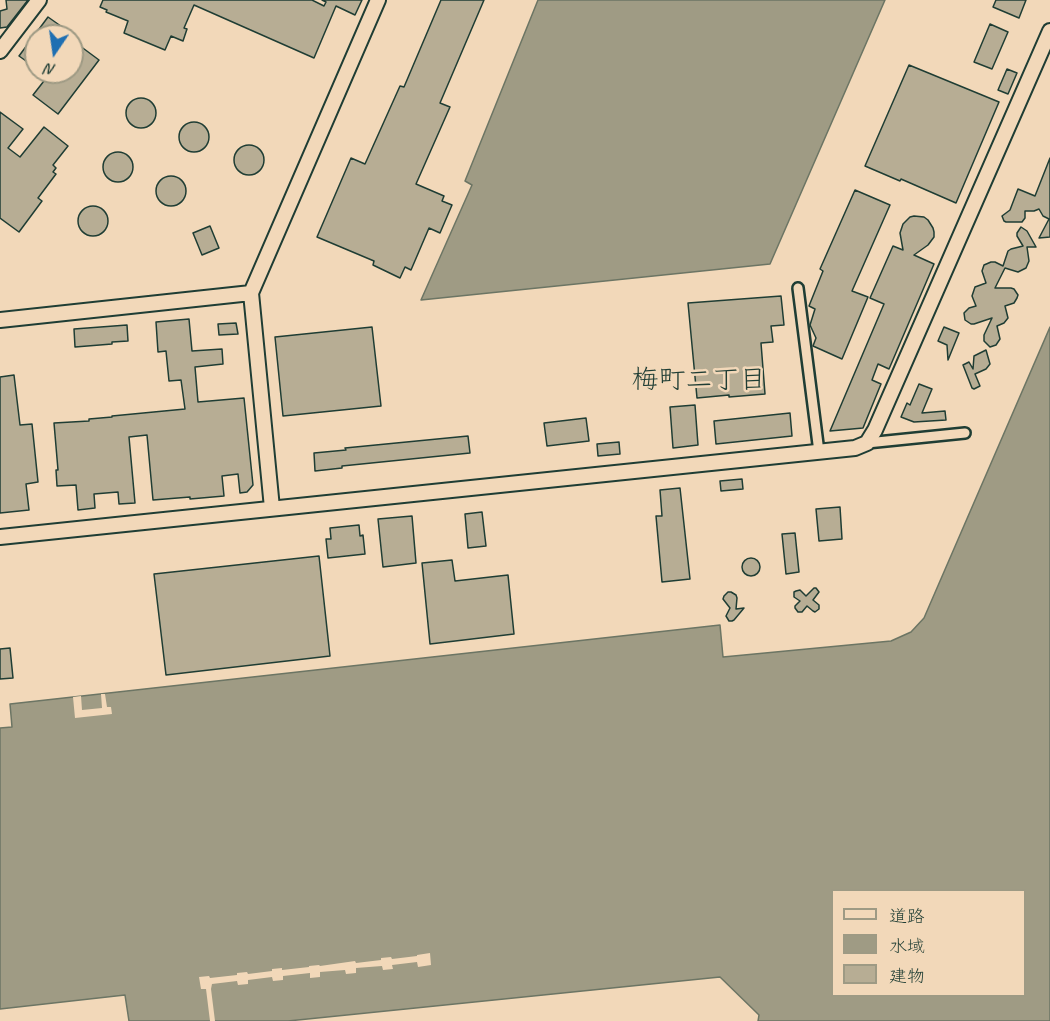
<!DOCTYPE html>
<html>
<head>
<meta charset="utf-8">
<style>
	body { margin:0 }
	#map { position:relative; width:1050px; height:1021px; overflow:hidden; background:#f2d8b9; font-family:Caveat,"Klee One",sans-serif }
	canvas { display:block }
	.legend { position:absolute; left:831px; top:889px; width:195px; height:108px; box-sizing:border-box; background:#f2d8b9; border:2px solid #9e9a84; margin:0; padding:8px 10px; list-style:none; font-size:18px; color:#1f3d34 }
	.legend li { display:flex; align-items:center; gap:12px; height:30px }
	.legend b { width:30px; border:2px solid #9e9a84 }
	.north { position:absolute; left:24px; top:24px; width:60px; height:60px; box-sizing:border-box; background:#f2d8b9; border:2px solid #9e9a84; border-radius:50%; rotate:193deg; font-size:16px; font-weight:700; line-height:24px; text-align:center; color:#1f3d34 }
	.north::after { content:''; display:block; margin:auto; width:21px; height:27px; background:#1f6fb2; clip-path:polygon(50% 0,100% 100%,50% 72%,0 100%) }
</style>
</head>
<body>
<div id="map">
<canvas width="1050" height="1021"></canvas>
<ul class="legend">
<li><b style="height:8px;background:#f2d8b9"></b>道路</li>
<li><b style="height:16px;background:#9f9b84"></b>水域</li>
<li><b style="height:16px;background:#b7ad94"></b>建物</li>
</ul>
<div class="north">N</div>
</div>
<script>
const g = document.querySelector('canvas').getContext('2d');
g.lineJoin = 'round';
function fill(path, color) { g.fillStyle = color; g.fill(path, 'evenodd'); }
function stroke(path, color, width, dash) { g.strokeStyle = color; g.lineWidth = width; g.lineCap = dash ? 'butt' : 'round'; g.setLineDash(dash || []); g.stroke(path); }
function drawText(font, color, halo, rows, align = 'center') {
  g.font = font + ' Caveat,"Klee One",sans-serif'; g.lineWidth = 5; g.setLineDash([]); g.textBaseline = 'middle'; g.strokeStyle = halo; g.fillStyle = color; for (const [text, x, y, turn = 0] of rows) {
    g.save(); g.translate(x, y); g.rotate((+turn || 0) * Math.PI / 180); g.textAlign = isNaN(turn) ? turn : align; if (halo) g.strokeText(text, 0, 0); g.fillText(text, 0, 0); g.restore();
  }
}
const water = new Path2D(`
	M538,0H885L770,264L421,300L472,185L465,181Z
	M1050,327V1021H758L759,1015L720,977L288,1021H129L125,995L0,1009V728L12,727L10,704L720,625L723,657L891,641L911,632L924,618ZM832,890H1024V996H832Z`);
fill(water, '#9f9b84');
stroke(water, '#6c7564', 1.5);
fill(new Path2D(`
	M101,694H105L107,707H111L112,714L75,718L73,697L81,696L82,710L102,708Z
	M430,953L431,965L418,967L417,962L392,965L393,969L383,970L382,966L356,968V973L346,974L345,970L320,972V977L310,978V973L283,976V980L273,981L272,977L248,980V984L238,985L237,981L212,984L211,989L215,1021H210L206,989H201L199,977L209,976L210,978L237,975V973L247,972L248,974L272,971V969L282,968V970L309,967V966L319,965L320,966L355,961L356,963L381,960V958L391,957L392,959L417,956V955Z`), '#f2d8b9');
const building = new Path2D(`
	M6,0H28L7,27L0,28V11L7,9Z
	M103,0H312L324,6L326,2L322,0H362L355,15L336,6L314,58L194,5L184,28L187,29L183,41L171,36L165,50L124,33L128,21L106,12L107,10L100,7Z
	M441,0H484L440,103L450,107L416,184L444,196L442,201L452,205L440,233L429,228L411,270L405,267L400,278L373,265L374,261L317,237L351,158L365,164L400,86L404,87Z
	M996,0H1026L1019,18L993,7Z
	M48,17L65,29L59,36H36V68L19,56Z
	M990,24L1008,32L992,69L974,62Z
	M72,40L99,60L58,114L33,95L51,72H72Z
	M909,65L999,102L956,203L901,179L900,181L865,166Z
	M1007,69L1017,73L1008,94L998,90Z
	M126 113a15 15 0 1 1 30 0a15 15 0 1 1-30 0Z
	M0,112L23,129L8,148L20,157L44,127L68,146L53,165L56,168L53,172L56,174L38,198L42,201L19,232L0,218Z
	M179 137a15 15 0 1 1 30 0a15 15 0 1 1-30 0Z
	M234 160a15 15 0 1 1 30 0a15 15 0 1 1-30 0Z
	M103 167a15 15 0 1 1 30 0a15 15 0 1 1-30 0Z
	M1050,158V237L1039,238L1049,219L1043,216L1039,209L1034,211H1025V218L1022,222H1006L1004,221L1002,216L1010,210L1018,189L1035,196Z
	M156 191a15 15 0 1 1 30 0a15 15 0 1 1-30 0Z
	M855,190L890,205L852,291L868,297L842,359L813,346L816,338L810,325L815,309L809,306L823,271L820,269Z
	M78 221a15 15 0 1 1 30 0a15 15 0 1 1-30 0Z
	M914,216L924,217L928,220L933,228L934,232V237L928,245L914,255L934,264L889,369L878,364L872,380L881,384L863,428L830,431L884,304L870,298L893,246L903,250L900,233L903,224L910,217Z
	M210,226L219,248L202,255L193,233Z
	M1021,227L1027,231L1036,247H1027L1029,261L1026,268L1018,272L1005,268L995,288H1011L1014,289L1018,295L1017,298L1014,303L1005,306L1008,318L1004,323L997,326L1000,339L996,345L990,347L984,341V335L992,318L974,324H971L965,320L964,313L969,308L976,306L972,296L975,287L986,283L982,271L984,265L991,262H995L1003,266L1008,251L1011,249L1023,246L1017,236V233Z
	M781,296L784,325L771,326L773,342L761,343L765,394L729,397V395L697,398L688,303Z
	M189,319L192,351L222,349L223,364L195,367L198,402L244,398L253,485L247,492L240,493L238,474L222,476L224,496L190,499V497L153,500L147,435L129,437L135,503L119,504L118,492L94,494L95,508L78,510L76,485L57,486L56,470H58L54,423L89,421V419L112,417V416L185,409L181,380L169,381L166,351L158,352L156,322Z
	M236,323L238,334L219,335L218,324Z
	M127,325L128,341L112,342V344L75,347L74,329Z
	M372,327L381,406L283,416L275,337Z
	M944,327L959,333L948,360L947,345L938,341Z
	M986,350L990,364L986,369L975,374L980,386L974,389L972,388L963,365L969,362L973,369L974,356Z
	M14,375L20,425L32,424L38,482L26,484L29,510L0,513V377Z
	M919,384L932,389L922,413L945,411L946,420L914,422L901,417L907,403L910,405Z
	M695,405L698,445L673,448L670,407Z
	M790,413L792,436L716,444L714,421Z
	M586,418L589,441L547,446L544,423Z
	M468,436L470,453L342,466V468L315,471L314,453L346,450L345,448Z
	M619,442L620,454L598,456L597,444Z
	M742,479L743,489L721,491L720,481Z
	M680,488L690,579L662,582L656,516H662L660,490Z
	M840,507L842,539L819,541L816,509Z
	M482,512L486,546L468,548L465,514Z
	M412,516L416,563L383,567L378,519Z
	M359,525L360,536L363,535L365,554L328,558L326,539H331L330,528Z
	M795,533L799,572L786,574L782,534Z
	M319,556L330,656L166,675L154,574Z
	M742 567a9 9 0 1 1 18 0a9 9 0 1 1-18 0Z
	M452,560L455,581L508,575L514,634L430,644L422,563Z
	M814,588H816L819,592L813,600L819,605V609L815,612L813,611L807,606L802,612H798L795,608V606L800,601L794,597V592L796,591L800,590L806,596Z
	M728,592H731L736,595L737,598L736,609L744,608L734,620L732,621H729L726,616L730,608L723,599L724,596Z
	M10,648L13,678L0,679V649Z`);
fill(building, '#b7ad94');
stroke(building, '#1f3d34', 1.5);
const street = new Path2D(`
	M798,288L819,452
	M867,443L965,433`);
const secondary = new Path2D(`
	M0,51L39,0
	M0,320L251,293
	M272,508L251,293L378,0
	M0,537L855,448L867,443L875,430L1050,31`);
stroke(street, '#1f3d34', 14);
stroke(secondary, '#1f3d34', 18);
stroke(street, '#f2d8b9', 9);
stroke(secondary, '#f2d8b9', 14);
drawText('27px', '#1f3d34', '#f2d8b9', [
	["梅町二丁目",699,381]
]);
</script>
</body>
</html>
